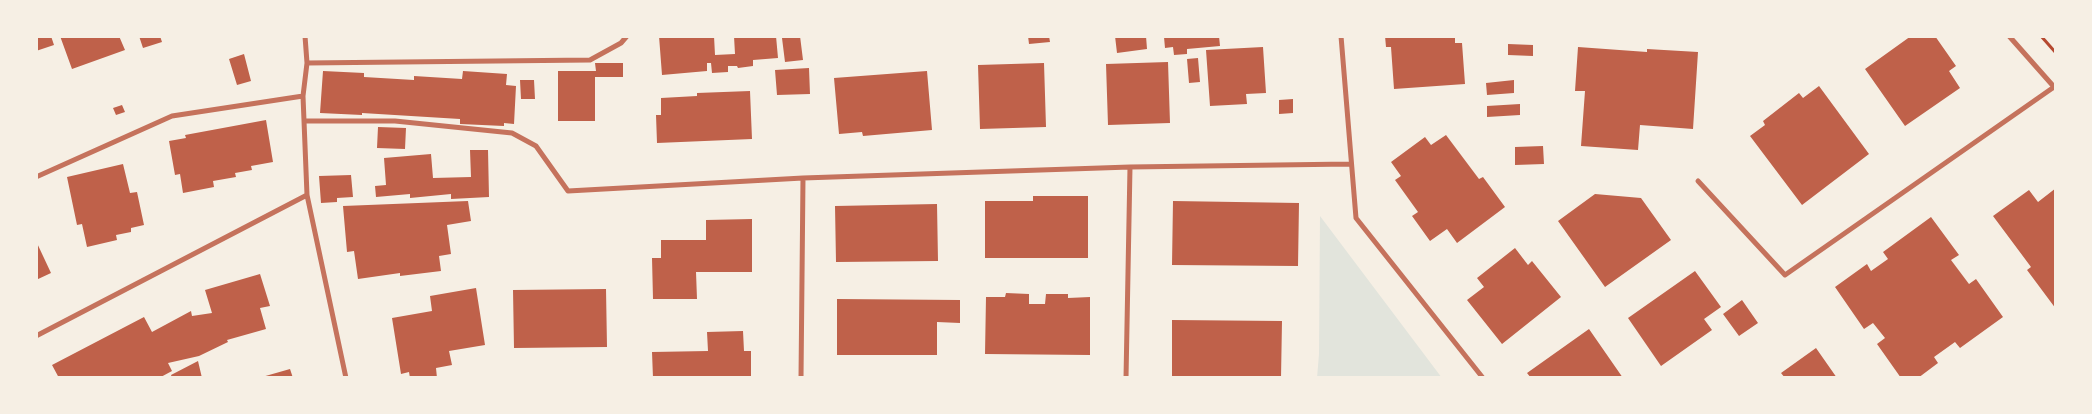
<!DOCTYPE html>
<html>
<head>
<meta charset="utf-8">
<style>
	body { margin:0 }
	#map { position:relative; width:2092px; height:414px; overflow:hidden; background:#f6efe4; font-family:"Roboto Serif",serif }
	canvas { display:block }
	.frame { position:absolute; inset:0; border:38px solid #f6efe4; pointer-events:none }
</style>
</head>
<body>
<div id="map">
<canvas width="2092" height="414"></canvas>
<div class="frame"></div>
</div>
<script>
const g = document.querySelector('canvas').getContext('2d');
g.lineJoin = 'round';
function fill(path, color) { g.fillStyle = color; g.fill(path, 'evenodd'); }
function stroke(path, color, width, dash) { g.strokeStyle = color; g.lineWidth = width; g.lineCap = dash ? 'butt' : 'round'; g.setLineDash(dash || []); g.stroke(path); }
fill(new Path2D(`
	M1320,216L1442,378H1317L1319,354Z`), '#e2e4dc');
fill(new Path2D(`
	M36,36H51L54,45L36,51Z
	M60,36H119L125,50L72,69Z
	M139,36H160L162,42L143,48Z
	M659,36H714L715,55L735,54L734,36H776L778,58L753,60V66L738,68L737,66H728V72L712,73L711,63H707V71L662,75Z
	M800,36L803,60L785,62L782,38Z
	M1028,36H1049L1050,42L1029,44Z
	M1115,36H1146L1147,49L1117,53Z
	M1173,36H1219L1220,46L1187,49V54L1174,55L1173,47L1165,48L1164,37Z
	M1385,36H1455V43H1462L1465,84L1394,89L1391,47H1386Z
	M1911,36H1935L1956,66L1949,71L1960,88L1905,126L1865,69Z
	M1508,44L1533,45V56L1508,55Z
	M1263,47L1266,93L1246,94L1247,104L1210,106L1206,50Z
	M1578,47L1647,52V49L1698,52L1693,129L1640,125L1638,150L1581,146L1585,91H1575Z
	M244,54L251,81L237,85L229,59Z
	M1198,58L1200,82L1189,83L1187,59Z
	M1168,62L1170,123L1108,125L1106,64Z
	M595,63H623V77H595V121H558V71H596Z
	M1044,63L1046,127L980,129L978,65Z
	M809,68L810,94L777,95L775,70Z
	M323,71L364,73V77L414,80V76L462,79L463,71L507,74L506,85L516,86L514,124L504,123V126L460,124V119L362,113V115L320,113Z
	M927,71L932,130L863,136L862,132L839,134L834,78Z
	M520,80H534L535,99H521Z
	M1514,80V93L1487,95L1486,83Z
	M1819,86L1869,154L1802,205L1750,136L1765,125L1763,121L1799,93L1803,98Z
	M750,91L752,139L657,143L656,115H661V98L697,96V93Z
	M1293,99V113L1279,114V100Z
	M1520,104V115L1487,117V106Z
	M122,105L125,112L116,115L113,108Z
	M266,120L273,162L251,166L252,170L235,173L236,177L213,181L214,187L183,193L180,174L175,175L169,141L186,138L185,135Z
	M378,127L406,128L405,149L377,148Z
	M1446,135L1479,179L1483,177L1505,207L1457,243L1447,229L1430,241L1412,216L1418,212L1395,180L1401,176L1391,162L1425,137L1431,145Z
	M1543,146L1544,164L1515,165V147Z
	M470,150H488L489,197L451,199V194L410,198V194L376,197L375,186L386,185L384,158L431,154L433,178L471,177Z
	M123,164L130,193L137,192L144,225L131,228V232L116,235L117,240L87,247L82,224L77,225L67,177Z
	M351,175L353,197L337,198V202L321,203L319,176Z
	M2056,188V309L2027,270L2031,267L1993,216L2029,190L2038,202Z
	M1595,194L1641,198L1671,240L1605,287L1558,221Z
	M1033,196H1088V258H985V201H1033Z
	M468,201L471,221L447,225L451,254L439,256L441,271L400,276V273L358,279L354,251L347,252L343,206Z
	M1173,201L1299,203L1298,266L1172,265Z
	M937,204L938,261L836,262L835,206Z
	M1931,217L1959,255L1951,260L1969,284L1976,279L2003,317L1960,348L1955,342L1934,357L1938,363L1918,378H1901L1877,344L1885,338L1873,323L1864,329L1835,287L1867,264L1871,271L1888,259L1883,252Z
	M752,219V272H696L697,299H653L652,258H661V240H706V220Z
	M36,241L51,273L36,280Z
	M1515,248L1528,265L1532,261L1561,297L1502,344L1467,300L1484,287L1477,278Z
	M1695,271L1721,307L1704,319L1712,330L1661,366L1628,318Z
	M260,274L270,306L260,308L266,329L227,340L228,342L199,356L168,363L172,371L159,378H59L52,365L144,317L152,332L191,311L192,316L212,313L205,290Z
	M476,288L485,345L449,351L452,365L436,368L437,378H410L409,372L401,374L392,318L432,311L430,296Z
	M606,289L607,347L514,348L513,290Z
	M1006,293L1029,294V304H1045L1046,294H1068V298L1090,297V355L985,354L986,297H1005Z
	M837,299L960,300V323L937,322V355H837Z
	M1742,300L1758,323L1739,336L1723,314Z
	M1172,320L1282,321L1281,378H1172Z
	M1589,329L1623,378H1531L1527,373Z
	M743,331L744,351H751V378H653L652,352L708,351L707,332Z
	M1816,348L1837,378H1785L1781,373Z
	M198,361L202,378H172L171,375Z
	M290,369L293,378H262V377Z`), '#bf614a');
stroke(new Path2D(`
	M2041,36L2056,53`), '#b5482f', 3);
stroke(new Path2D(`
	M305,36L307,63L303,96L307,195L346,378
	M1341,36L1356,218L1483,378
	M2009,36L2055,88
	M307,63L590,60L621,43L627,36
	M304,121H395L512,133L536,146L568,191L803,178L1130,167L1350,164
	M36,177L172,116L303,96
	M1698,181L1785,275L2054,87
	M36,336L307,195
	M801,378L803,178
	M1126,378L1130,167`), '#c5725c', 5);
</script>
</body>
</html>
